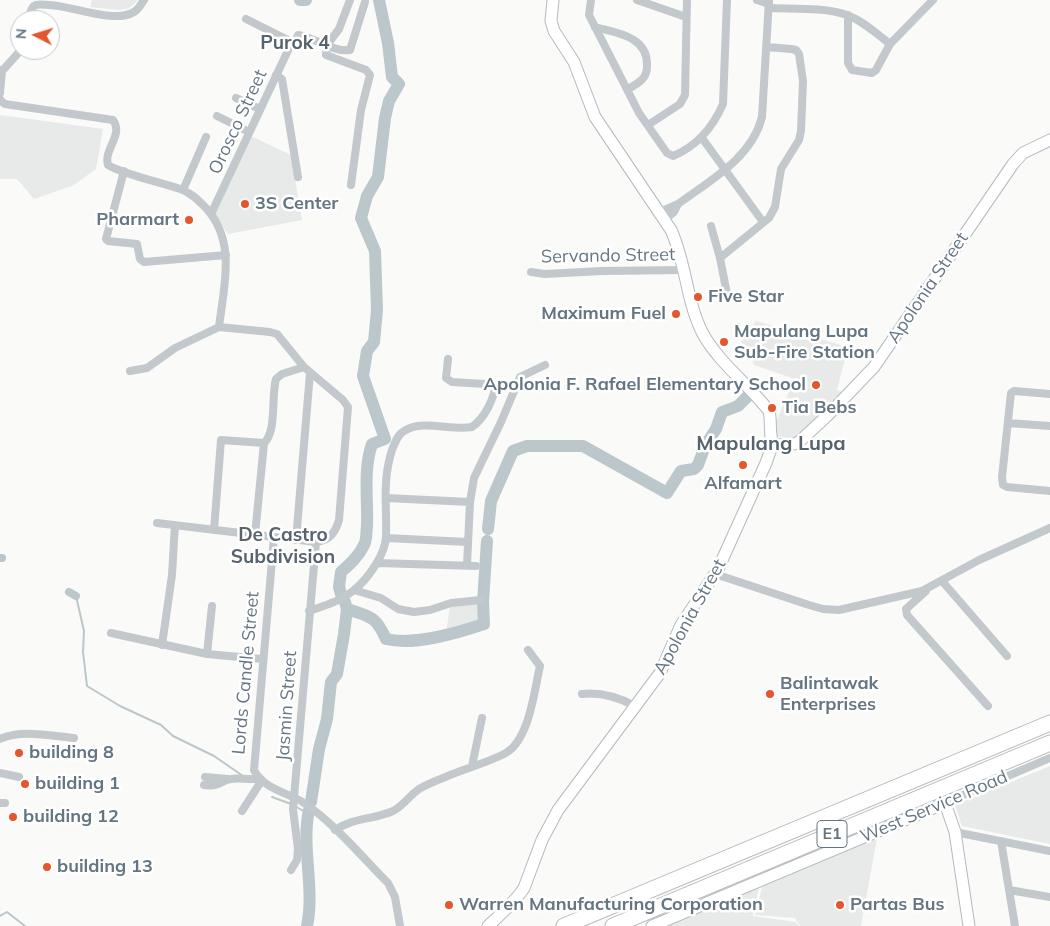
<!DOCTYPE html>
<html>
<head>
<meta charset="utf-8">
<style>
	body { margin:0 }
	#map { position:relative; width:1050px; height:926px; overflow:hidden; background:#fafaf8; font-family:Mulish,sans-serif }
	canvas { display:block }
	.north { position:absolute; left:10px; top:10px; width:50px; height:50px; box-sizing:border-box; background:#fff; border:1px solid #c1c8cd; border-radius:50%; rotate:275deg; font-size:14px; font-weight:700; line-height:20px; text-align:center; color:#657683 }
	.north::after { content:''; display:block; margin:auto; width:18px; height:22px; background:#e4572e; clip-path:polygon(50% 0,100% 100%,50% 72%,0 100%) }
</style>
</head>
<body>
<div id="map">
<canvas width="1050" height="926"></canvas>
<div class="north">N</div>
</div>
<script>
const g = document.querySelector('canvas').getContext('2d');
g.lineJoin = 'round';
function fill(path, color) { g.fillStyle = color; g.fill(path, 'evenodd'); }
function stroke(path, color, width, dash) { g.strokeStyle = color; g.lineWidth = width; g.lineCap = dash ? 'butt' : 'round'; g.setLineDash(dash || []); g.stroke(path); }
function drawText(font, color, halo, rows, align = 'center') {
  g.font = font + ' Mulish,sans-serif'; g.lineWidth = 5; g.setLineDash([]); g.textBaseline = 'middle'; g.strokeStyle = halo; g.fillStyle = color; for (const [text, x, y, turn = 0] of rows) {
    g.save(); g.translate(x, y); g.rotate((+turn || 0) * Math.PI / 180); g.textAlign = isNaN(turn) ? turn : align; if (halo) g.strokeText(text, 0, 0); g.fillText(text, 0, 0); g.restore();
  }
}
fill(new Path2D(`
	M92,0H138L128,9L119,10L90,7Z
	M0,115L103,129L96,169L74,185L34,199L17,179H0Z
	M251,136L291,155L302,220L228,234L215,215Z
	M756,321L848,347L837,390L844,393L798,440L770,435L795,379L754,365L750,353L741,342Z
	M481,603L482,623L446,634L450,606Z
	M1050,766V844L962,826L955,805Z
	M877,838L861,926H800L795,918L755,915L762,887Z
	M759,887L753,916L796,922L799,926H658Z`), '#e8e9e9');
stroke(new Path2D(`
	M76,596L84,631L83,652L87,686L120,706L161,725L173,736L214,756L243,776
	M272,797L291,804
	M295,806L308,814
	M0,916L7,912L25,926`), '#bbc7cb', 2);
stroke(new Path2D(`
	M0,558H2
	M69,592L76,596`), '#bbc7cb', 8);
stroke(new Path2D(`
	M300,0H306
	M488,529L491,501L513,451L527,446H583L667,493L681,471L694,469L698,465L705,446L716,429L722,412L738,406L751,393
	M341,594L339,587L341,572C350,564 359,556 364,545C367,540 366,532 367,526C368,499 363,470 372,444L385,439L363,376L367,351L374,342L377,310L375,251L361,218L367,196L378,177L385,118L389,101L399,84L392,77L388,43L379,0
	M347,609C370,617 375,615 386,639C414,646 457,633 484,624L483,602L487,541
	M311,802L319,749L327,719L331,682L337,674L344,634L347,609L345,602
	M307,926C315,888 301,847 309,810`), '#bbc7cb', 12);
const secondary = new Path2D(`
	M553,0L551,21L554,31L574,62L595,117L671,230C686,262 686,300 702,332C717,361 749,385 769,411C772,421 768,436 774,445
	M774,445L794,444L799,442L829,414L874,367L1013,164L1023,153L1050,140
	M488,926C501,914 514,903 524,888L542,840L558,810L660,673L681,625L718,569L766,463L771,449L774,445
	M652,926L945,803L955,832L969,926`);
const highway = new Path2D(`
	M564,926L1050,723
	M613,926L1050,743`);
stroke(secondary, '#b3babf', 13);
stroke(highway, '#b4b9bd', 17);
stroke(new Path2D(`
	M350,0L339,29L327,45L326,55L366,70L370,75L361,110L351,185
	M591,0L589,15L639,113L667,153L673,156C697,146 713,127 723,104L727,0
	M637,0L686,17
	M757,0L769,4
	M769,8C792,9 825,7 847,15C863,21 877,34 890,44
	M848,15V63L852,70L872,73L876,70L890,44L933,0
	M246,19L292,42
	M29,20C30,15 30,9 34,6C38,3 45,5 50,5C72,6 115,24 134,12C139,9 141,4 144,0
	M595,27C616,33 647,36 647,64C648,78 639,83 628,89
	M0,70L2,71L21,50
	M276,75L282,79L298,177
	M0,93L2,71
	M236,98L260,109
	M0,99L1,101L5,104L113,120C124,135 103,150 108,165C125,175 160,182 180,189C190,192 198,200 205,207C237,241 224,285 219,327
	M217,116L249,132
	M648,125L680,104L685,95L687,0
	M702,138L763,222
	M124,171L106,239L108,241L137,244L140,259L144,262L226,255
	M183,190L206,137
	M660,212L678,204
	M211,214L292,42L296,40L298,35C314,37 335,53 350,50L365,2
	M665,219L674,212L678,204C709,181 752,158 762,117L769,0
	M711,226L720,258L728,299
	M720,258L769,218L775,207L781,169L799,140L801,131L803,81L799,54L796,50L791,49L767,47
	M531,272L545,274L602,271L684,270
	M448,359L446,378L452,382L517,386
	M130,371L147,368L175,348L219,327L270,332L277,334L304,367L343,400L348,407L339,520C335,533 330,540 316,542L157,523
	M1050,394L1014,391L1011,393L1002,477L1003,485L1007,487L1050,491
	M1008,423L1050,426
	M386,498L470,502
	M214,530L221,440L264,443
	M255,535L264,443C277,432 271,396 276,379L282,374L304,367
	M274,537L254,770C263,789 289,793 304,803C333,822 363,858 388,883L395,897L400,926
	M386,538L468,542
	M296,540L310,373
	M377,563L476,566
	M467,565L470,502L474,478L501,422L520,377L545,365
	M715,574L809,605L823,609L839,610L922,591L979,560L1050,528
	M942,581L1007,656
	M354,590L381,598L398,609L414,612L430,610L451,603L481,600
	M926,591L906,609L907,615L988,706
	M309,611C324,606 341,601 354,590C367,580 386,554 386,536C387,505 382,481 392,450C395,443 397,435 404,431C423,419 451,431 472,427C485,418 493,400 496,385
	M111,633L207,654L262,659
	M162,645L172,575L175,525
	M207,654L212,606
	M582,694C601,692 618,697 635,706
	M0,739C21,729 51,736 74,738
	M472,766L482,718
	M0,773L19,777
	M205,777L228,779
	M204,785C221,787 219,781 231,779C241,777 250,781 260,778
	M0,803H5
	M945,803L1050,758
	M242,811L262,780
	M335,830C354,817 373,820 393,811C403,806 409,796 419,789C426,785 435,781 443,778C463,769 484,764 504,754C529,742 534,692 540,666L528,650
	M955,832L1050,851
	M1001,841L1015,926
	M291,870L297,860L298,849L293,809L316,542
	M1009,890L1050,897`), '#c3c8cc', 8);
stroke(secondary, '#fff', 11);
stroke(highway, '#fff', 15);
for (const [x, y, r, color] of [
	[245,204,5,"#e4572e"],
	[189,220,5,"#e4572e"],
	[698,297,5,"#e4572e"],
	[676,314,5,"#e4572e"],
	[724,342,5,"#e4572e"],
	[816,385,5,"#e4572e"],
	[772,408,5,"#e4572e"],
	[743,465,5,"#e4572e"],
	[770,694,5,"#e4572e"],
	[19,753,5,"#e4572e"],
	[25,784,5,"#e4572e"],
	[13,817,5,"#e4572e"],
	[47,867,5,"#e4572e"],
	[449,905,5,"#e4572e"],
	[840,905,5,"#e4572e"]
]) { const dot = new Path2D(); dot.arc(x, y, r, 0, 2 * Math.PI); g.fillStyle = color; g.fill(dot); stroke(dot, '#fff', 2); }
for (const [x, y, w] of [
	[832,834,30]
]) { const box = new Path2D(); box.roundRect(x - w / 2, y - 13.5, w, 27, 4); g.fillStyle = '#fff'; g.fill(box); stroke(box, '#657683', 1); }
drawText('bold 16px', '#657683', null, [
	["E1",832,834]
]);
drawText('18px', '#657683', '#fff', [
	["Orosco Street",238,122,-65],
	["Servando Street",608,256,-1],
	["Apolonia Street",928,288,-56],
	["Apolonia Street",690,617,-61],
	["Lords Candle Street",246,673,-85],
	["Jasmin Street",287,706,-86],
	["West Service Road",934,807,-23]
]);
drawText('bold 18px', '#657683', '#fff', [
	["3S Center",255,204],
	["Pharmart",179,220,"right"],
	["Five Star",708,297],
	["Maximum Fuel",666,314,"right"],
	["Mapulang Lupa",734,332],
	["Sub-Fire Station",734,353],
	["Apolonia F. Rafael Elementary School",806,385,"right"],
	["Tia Bebs",782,408],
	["Alfamart",743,484,"center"],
	["Balintawak",780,684],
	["Enterprises",780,705],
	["building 8",29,753],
	["building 1",35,784],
	["building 12",23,817],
	["building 13",57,867],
	["Warren Manufacturing Corporation",459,905],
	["Partas Bus",850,905]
], 'left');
drawText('bold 19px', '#57646e', '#fff', [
	["Purok 4",295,43],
	["De Castro",283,535],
	["Subdivision",283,557]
]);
drawText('bold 20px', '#57646e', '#fff', [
	["Mapulang Lupa",771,444]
]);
</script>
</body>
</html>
